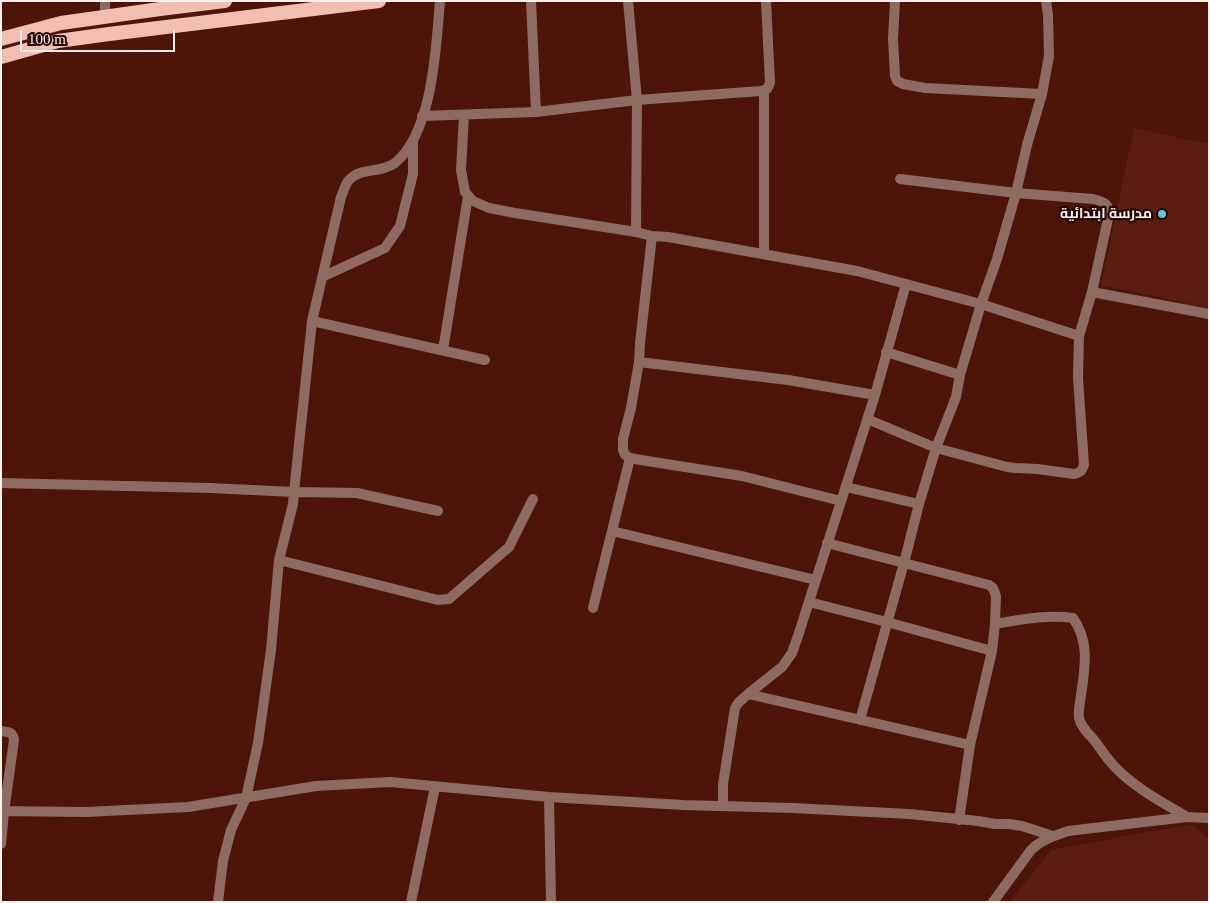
<!DOCTYPE html>
<html>
<head>
<meta charset="utf-8">
<style>
	body { margin:0 }
	#map { position:relative; width:1210px; height:903px; overflow:hidden; background:#4c1507; font-family:"Times New Roman",serif }
	canvas { display:block }
	.frame { position:absolute; inset:0; border:2px solid #fcf2ef; pointer-events:none }
	.scale { position:absolute; left:20px; top:30px; width:155px; height:22px; box-sizing:border-box; border:2px solid #fcf2ef; border-top:0; padding-left:6px; font-size:15px; line-height:18px; white-space:nowrap; color:#fcf2ef; -webkit-text-stroke:4px #260703; paint-order:stroke }
</style>
</head>
<body>
<div id="map">
<canvas width="1210" height="903"></canvas>
<div class="frame"></div>
<div class="scale">100 m</div>
</div>
<script>
const g = document.querySelector('canvas').getContext('2d');
g.lineJoin = 'round';
function fill(path, color) { g.fillStyle = color; g.fill(path, 'evenodd'); }
function stroke(path, color, width, dash) { g.strokeStyle = color; g.lineWidth = width; g.lineCap = dash ? 'butt' : 'round'; g.setLineDash(dash || []); g.stroke(path); }
function drawText(font, color, halo, rows, align = 'center') {
  g.font = font + ' "Times New Roman",Cairo,serif'; g.lineWidth = 4.5; g.setLineDash([]); g.textBaseline = 'middle'; g.strokeStyle = halo; g.fillStyle = color; for (const [text, x, y, turn = 0] of rows) {
    g.save(); g.translate(x, y); g.rotate((+turn || 0) * Math.PI / 180); g.textAlign = isNaN(turn) ? turn : align; if (halo) g.strokeText(text, 0, 0); g.fillText(text, 0, 0); g.restore();
  }
}
fill(new Path2D(`
	M1134,128L1209,144V308L1101,285Z
	M1191,824L1209,839V902H1010L1051,850Z`), '#5a1d0f');
stroke(new Path2D(`
	M531,1L536,112
	M628,1L637,100L636,232
	M895,1L893,39L895,76L897,81L903,84L925,88L1042,94
	M105,17V1
	M464,115L461,170L465,192L473,201L489,208L515,213L636,232L652,236L668,237L857,271L981,304L1079,336
	M422,116L536,112L637,100L761,91L767,89L770,83L766,1
	M652,236L640,343L639,362L631,408L623,439V450L625,455L630,458L641,460L742,476L841,501
	M764,254V90
	M322,277L385,248L400,226L413,174V140
	M1092,292L1209,314
	M312,321L485,360
	M443,350L468,196
	M886,352L960,375
	M639,362L788,380L875,395
	M867,419L936,448L1007,467L1016,468L1037,469L1074,474C1080,473 1082,471 1084,465L1078,378L1079,336L1092,292L1108,219C1110,204 1106,202 1093,199L1016,193L900,179
	M1,483L210,488L294,492L293,504L279,560L271,650L258,743L246,798L231,830L223,861L218,902
	M846,487L919,504
	M438,511L357,493L294,492L312,321L341,197C344,191 345,184 349,180C360,167 380,174 395,163C433,132 436,47 440,1
	M612,531L816,580
	M827,543L904,563L919,504L936,448L956,397L960,375L981,304L997,259L1016,193L1027,145L1042,94L1049,56L1048,15L1046,1
	M279,560L438,600L449,599L509,547L533,499
	M809,602L887,622L992,651
	M593,608L630,458
	M995,624C1019,620 1048,614 1073,618C1090,642 1085,667 1081,695C1080,703 1078,710 1079,718C1081,727 1088,733 1094,740C1101,749 1107,759 1115,767C1135,788 1162,802 1187,817
	M748,694L970,745
	M860,720L904,563L989,585L993,588L996,596L995,624L992,651L970,745L959,820
	M1,731C9,732 13,732 14,740L4,812L1,844
	M549,797L551,902
	M723,806V784L735,708L739,702L748,694L782,667L792,653L798,636L875,395L906,284
	M1,811L86,812L188,807L316,786L390,782L549,797L683,805L793,808L909,814L978,821L995,824H1009L1022,826L1053,836
	M411,902L435,787
	M993,902L1031,850C1041,840 1054,836 1068,831L1187,817L1209,818`), '#8d6b62', 10);
stroke(new Path2D(`
	M1,39L61,23L160,9L225,1
	M1,57L58,41L109,34L379,1`), '#f2beb0', 14);
for (const [x, y, r, color] of [
	[1162,214,5,"#57c9e2"]
]) { const dot = new Path2D(); dot.arc(x, y, r, 0, 2 * Math.PI); g.fillStyle = color; g.fill(dot); stroke(dot, '#260703', 2); }
drawText('bold 14px', '#fcf2ef', '#260703', [
	["مدرسة ابتدائية",1152,214]
], 'right');
</script>
</body>
</html>
